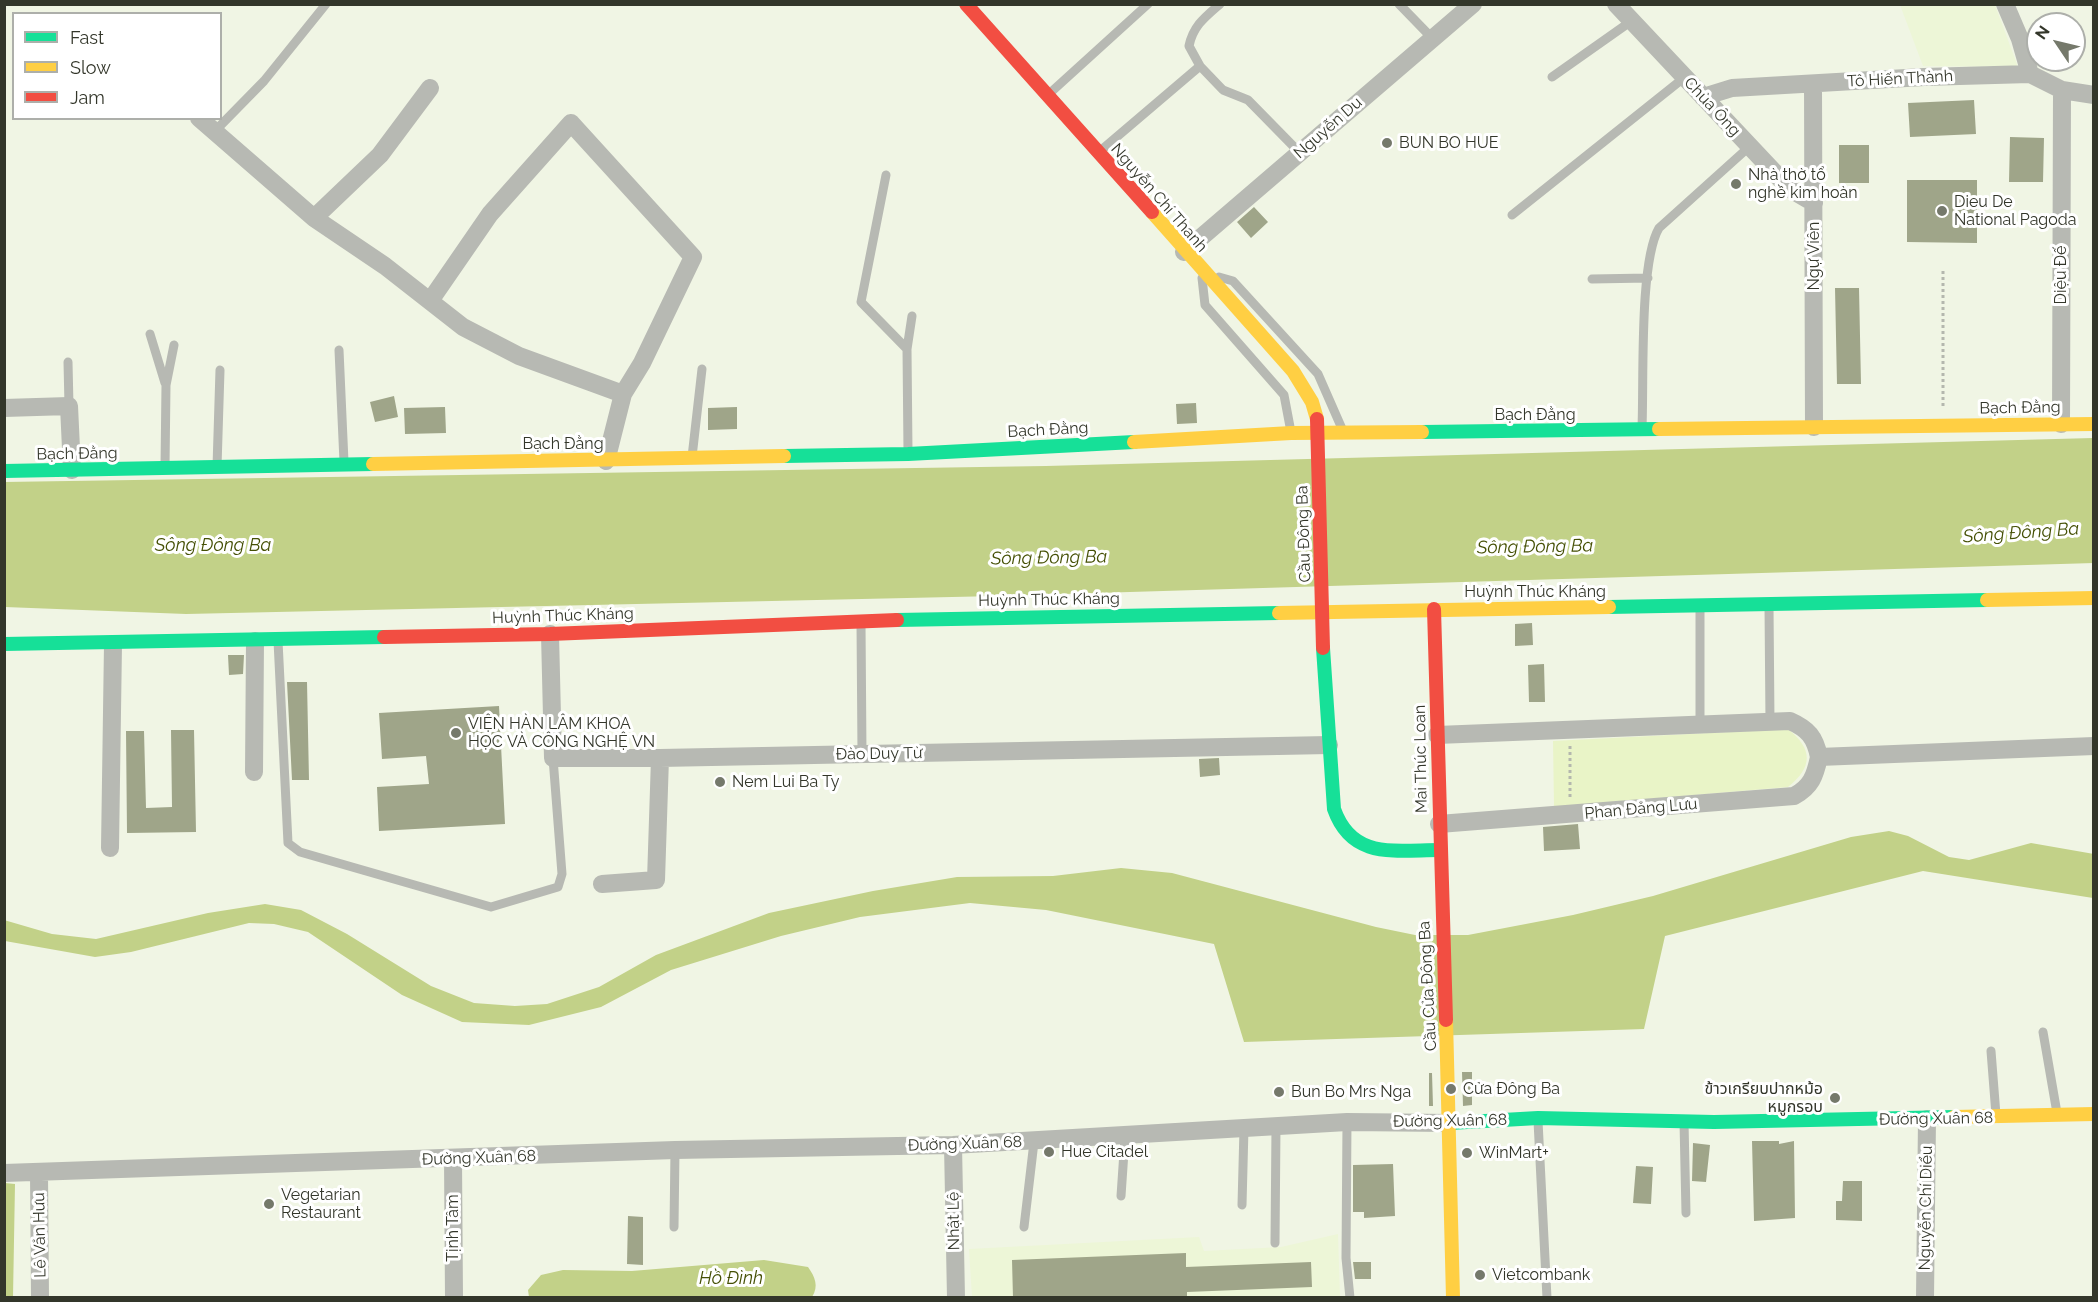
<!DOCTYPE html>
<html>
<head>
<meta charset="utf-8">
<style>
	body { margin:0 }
	#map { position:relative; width:2098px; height:1302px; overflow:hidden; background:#f0f5e4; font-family:Raleway,sans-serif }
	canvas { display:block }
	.frame { position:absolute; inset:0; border:6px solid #33362a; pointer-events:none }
	.legend { position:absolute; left:12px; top:12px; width:210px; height:108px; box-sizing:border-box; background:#fff; border:2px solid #adafaa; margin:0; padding:8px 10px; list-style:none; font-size:18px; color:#33362a }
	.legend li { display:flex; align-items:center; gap:12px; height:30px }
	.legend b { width:30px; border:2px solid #adafaa }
	.north { position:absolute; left:2026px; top:12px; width:60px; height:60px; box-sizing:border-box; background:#fff; border:2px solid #adafaa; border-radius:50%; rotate:305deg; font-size:16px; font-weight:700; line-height:24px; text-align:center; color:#33362a }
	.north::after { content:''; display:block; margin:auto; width:21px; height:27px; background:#75796b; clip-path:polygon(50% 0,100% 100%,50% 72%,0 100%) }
</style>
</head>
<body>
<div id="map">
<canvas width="2098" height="1302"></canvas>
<div class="frame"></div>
<ul class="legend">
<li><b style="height:8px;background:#16e098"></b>Fast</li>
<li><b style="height:8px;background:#ffcf43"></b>Slow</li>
<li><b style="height:8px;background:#f24e42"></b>Jam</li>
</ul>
<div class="north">N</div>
</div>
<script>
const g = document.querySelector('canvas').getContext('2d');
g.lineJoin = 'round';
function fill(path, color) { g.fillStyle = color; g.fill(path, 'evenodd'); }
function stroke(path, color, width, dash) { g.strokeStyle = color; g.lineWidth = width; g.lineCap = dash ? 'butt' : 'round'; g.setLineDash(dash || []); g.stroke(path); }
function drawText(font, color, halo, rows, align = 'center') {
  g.font = font + ' Raleway,"Noto Sans Thai",sans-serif'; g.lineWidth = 6; g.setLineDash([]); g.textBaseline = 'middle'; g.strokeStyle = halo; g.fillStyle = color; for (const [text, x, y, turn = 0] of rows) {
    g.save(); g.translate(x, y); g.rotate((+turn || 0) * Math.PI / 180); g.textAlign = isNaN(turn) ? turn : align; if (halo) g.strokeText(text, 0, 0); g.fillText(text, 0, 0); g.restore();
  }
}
fill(new Path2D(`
	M1900,5H1995L2018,67L1923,66Z
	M1338,1234L1340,1297H972L969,1249L1199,1237L1204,1251L1281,1247Z`), '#edf6d7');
fill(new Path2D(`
	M1788,729C1813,749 1813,767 1788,787L1554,807L1553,741Z`), '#e9f4c7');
fill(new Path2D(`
	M2093,438L2094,563L997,596L186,614L5,607L4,482L1046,466Z
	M1889,831L1908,836L1949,857L1969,860L2031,843L2094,854L2093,898L1923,871L1665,936L1644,1029L1244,1042L1214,944L1046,910L970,903L860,917L781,936L671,970L601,1007L529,1025L462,1022L402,995L308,932L274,924L249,923L131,952L95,957L5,941L4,920L52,934L96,939L208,913L265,904L301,910L347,934L431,986L474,1003L515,1006L547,1004L599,987L656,955L769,913L873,891L957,877L1053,876L1121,868L1172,873L1376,927L1415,935H1468L1573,915L1653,896L1851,837Z
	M5,1183L15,1184L13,1297H5Z
	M764,1260L808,1267C815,1277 819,1286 812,1297H529L528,1290L541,1275L563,1270L632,1271Z`), '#c2d188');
fill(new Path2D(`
	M1974,100L1976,134L1910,137L1908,103Z
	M2010,137L2044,138L2043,182H2009Z
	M1839,145H1869V183H1839Z
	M1907,180H1977V243L1907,242Z
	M1254,207L1268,222L1251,238L1237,222Z
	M1835,288H1859L1861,384H1837Z
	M394,396L398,417L375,422L370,402Z
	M1196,403L1197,423L1177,424L1176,404Z
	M445,407L446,433L405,434L404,408Z
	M737,407V429L708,430V408Z
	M1532,623L1533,645L1515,646V624Z
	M228,655H244L243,674L229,675Z
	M1544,664L1545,702H1529L1528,665Z
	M287,682H307L309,780H292Z
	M499,706L505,824L379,831L377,787L429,784L426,756L382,759L379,713Z
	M171,730H194L196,832L127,833L126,731H144L146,808L172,807Z
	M1219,758L1220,775L1200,777L1199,759Z
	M1578,824L1580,849L1544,851L1543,827Z
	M1462,1072H1472V1105L1463,1106Z
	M1429,1073H1432L1433,1106H1429Z
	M1752,1141H1779V1144L1794,1141L1795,1218L1754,1221Z
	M1693,1143L1710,1145L1706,1182L1692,1181Z
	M1393,1164L1395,1216L1364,1218V1212H1353V1165Z
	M1636,1166L1653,1167L1651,1204L1633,1203Z
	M1843,1181H1862V1221L1836,1220V1201H1842Z
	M628,1216L643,1217V1265L627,1264Z
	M1186,1253V1267L1311,1262L1312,1287L1187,1292V1298H1013L1012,1260Z
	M1353,1262H1371V1279H1355Z`), '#9fa589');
stroke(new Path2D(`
	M1943,406V271
	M1570,746V797`), '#b4b7ae', 3, [3, 3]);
stroke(new Path2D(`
	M1220,4C1205,17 1193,26 1189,46L1200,66L1223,90L1248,100L1300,153
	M1399,4L1433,39
	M1552,77L1630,22
	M1050,93L1148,4
	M214,132L264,81L326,4
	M1099,152L1200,66
	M886,175L861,302L907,349
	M1512,215L1685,77
	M1219,277L1233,281L1318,374L1343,431
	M1202,278L1205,305L1284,395L1291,432
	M1592,279L1648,278
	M150,334L165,383
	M339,350L344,462
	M68,362L69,406
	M1642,427C1644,382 1639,262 1659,228L1749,147
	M908,452L907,349L912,316
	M692,457L702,369
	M165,467L166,385L174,345
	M217,467L220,370
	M1769,606L1770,722
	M1700,607V725
	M861,623L862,754
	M278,641L288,843L300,852L491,907L558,887L562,874L553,758
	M2043,1032L2057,1113
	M1991,1051L1996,1115
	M1538,1121L1547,1298
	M1347,1122L1346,1258L1350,1298
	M1684,1122L1686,1213
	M1121,1196L1125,1137
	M1242,1205L1244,1128
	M674,1227L675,1150
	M1024,1227L1034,1142
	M1275,1243L1276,1126`), '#b7b9b3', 9);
stroke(new Path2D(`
	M1616,4L1790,189L1814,203
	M2005,4L2020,39L2030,74
	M1813,85L1814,427
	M1703,97L1732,88L1924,77L2030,74L2062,90L2094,95
	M199,118L314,218L385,266L463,327L519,356L623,394
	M314,218L380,155L430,88
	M1184,252L1473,4
	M430,301L490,214L571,123L693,257L642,363L623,394L606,461
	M4,408L69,406L72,470
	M2061,424L2062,90
	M550,634L553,758H660L1329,745
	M1437,735L1790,721C1808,729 1815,737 1819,757
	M254,772L255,641
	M1439,824L1794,796C1811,787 1815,776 1819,757L2094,746
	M110,848L113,644
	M602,884L656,880L660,758
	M953,1145L956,1298
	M453,1159L454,1298
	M4,1173L675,1150L953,1145L1347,1122L1450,1123
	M39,1173L40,1298
	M1925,1298L1927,1119`), '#b7b9b3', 18);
stroke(new Path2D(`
	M1422,432L1659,429
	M784,456L908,454L1134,442
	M4,471L373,464
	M1609,607L1987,600
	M897,620L1279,613
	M4,644L384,637
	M1323,648L1334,809C1352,860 1395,850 1440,850
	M1450,1123L1538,1118L1714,1122L1954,1117`), '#16e098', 14);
stroke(new Path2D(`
	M1152,212L1293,371L1312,402L1317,419
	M1659,429L2094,424
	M1134,442L1291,433L1422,432
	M373,464L784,456
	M1987,600L2094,598
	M1279,613L1609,607
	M1446,1020L1453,1298
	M1954,1117L2094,1114`), '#ffcf43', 14);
stroke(new Path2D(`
	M966,4L1152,212
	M1434,609L1446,1020
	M384,637L550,634L897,620`), '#f24e42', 14);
stroke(new Path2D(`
	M1317,419L1323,648`), '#f24e42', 14);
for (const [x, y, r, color] of [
	[1387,143,6,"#75796b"],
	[1736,184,6,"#75796b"],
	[1942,211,6,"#75796b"],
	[456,733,6,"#75796b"],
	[720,782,6,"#75796b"],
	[1451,1089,6,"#75796b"],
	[1279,1092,6,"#75796b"],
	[1835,1098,6,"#75796b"],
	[1049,1152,6,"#75796b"],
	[1467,1153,6,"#75796b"],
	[269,1204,6,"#75796b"],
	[1480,1275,6,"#75796b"]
]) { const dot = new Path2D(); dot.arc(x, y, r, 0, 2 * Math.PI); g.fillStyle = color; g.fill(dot); stroke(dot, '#fff', 2); }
drawText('16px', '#33362a', '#fff', [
	["Tô Hiến Thành",1900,79,-3],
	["Chùa Ông",1712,107,47],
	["Nguyễn Du",1328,128,-41],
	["Nguyễn Chí Thanh",1159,198,49],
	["Ngự Viên",1814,256,-90],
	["Diệu Đế",2061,275,-90],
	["Bạch Đằng",2020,408,-1],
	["Bạch Đằng",1535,415],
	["Bạch Đằng",1048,430,-3],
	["Bạch Đằng",563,444],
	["Bạch Đằng",77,454,-1],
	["Cầu Đông Ba",1304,534,-92],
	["Huỳnh Thúc Kháng",1535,592],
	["Huỳnh Thúc Kháng",1049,600,-1],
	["Huỳnh Thúc Kháng",563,616,-2],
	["Đào Duy Từ",879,754,-1],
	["Mai Thúc Loan",1421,759,-91],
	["Phan Đăng Lưu",1641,809,-5],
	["Cầu Cửa Đông Ba",1428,986,-93],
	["Đường Xuân 68",1936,1119,-1],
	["Đường Xuân 68",1450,1121,-1],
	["Đường Xuân 68",965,1144,-2],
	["Đường Xuân 68",479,1158,-2],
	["Nguyễn Chí Diểu",1926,1208,-89],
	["Nhật Lệ",954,1221,-91],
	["Tịnh Tâm",453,1228,-90],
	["Lê Văn Hưu",40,1235,-91]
]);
drawText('16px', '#33362a', '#fff', [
	["BUN BO HUE",1399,143],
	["Nhà thờ tổ",1748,175],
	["nghề kim hoàn",1748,193],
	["Dieu De",1954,202],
	["National Pagoda",1954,220],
	["VIỆN HÀN LÂM KHOA",468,724],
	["HỌC VÀ CÔNG NGHỆ VN",468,742],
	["Nem Lui Ba Ty",732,782],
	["Cửa Đông Ba",1463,1089],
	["ข้าวเกรียบปากหม้อ",1823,1089,"right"],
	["หมูกรอบ",1823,1107,"right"],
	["Bun Bo Mrs Nga",1291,1092],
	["Hue Citadel",1061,1152],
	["WinMart+",1479,1153],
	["Vegetarian",281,1195],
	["Restaurant",281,1213],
	["Vietcombank",1492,1275]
], 'left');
drawText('italic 18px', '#455005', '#fff', [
	["Sông Đông Ba",2021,533,-4],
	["Sông Đông Ba",213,546],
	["Sông Đông Ba",1535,547,-1],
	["Sông Đông Ba",1049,558,-1],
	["Hồ Đình",731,1279]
]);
</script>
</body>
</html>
